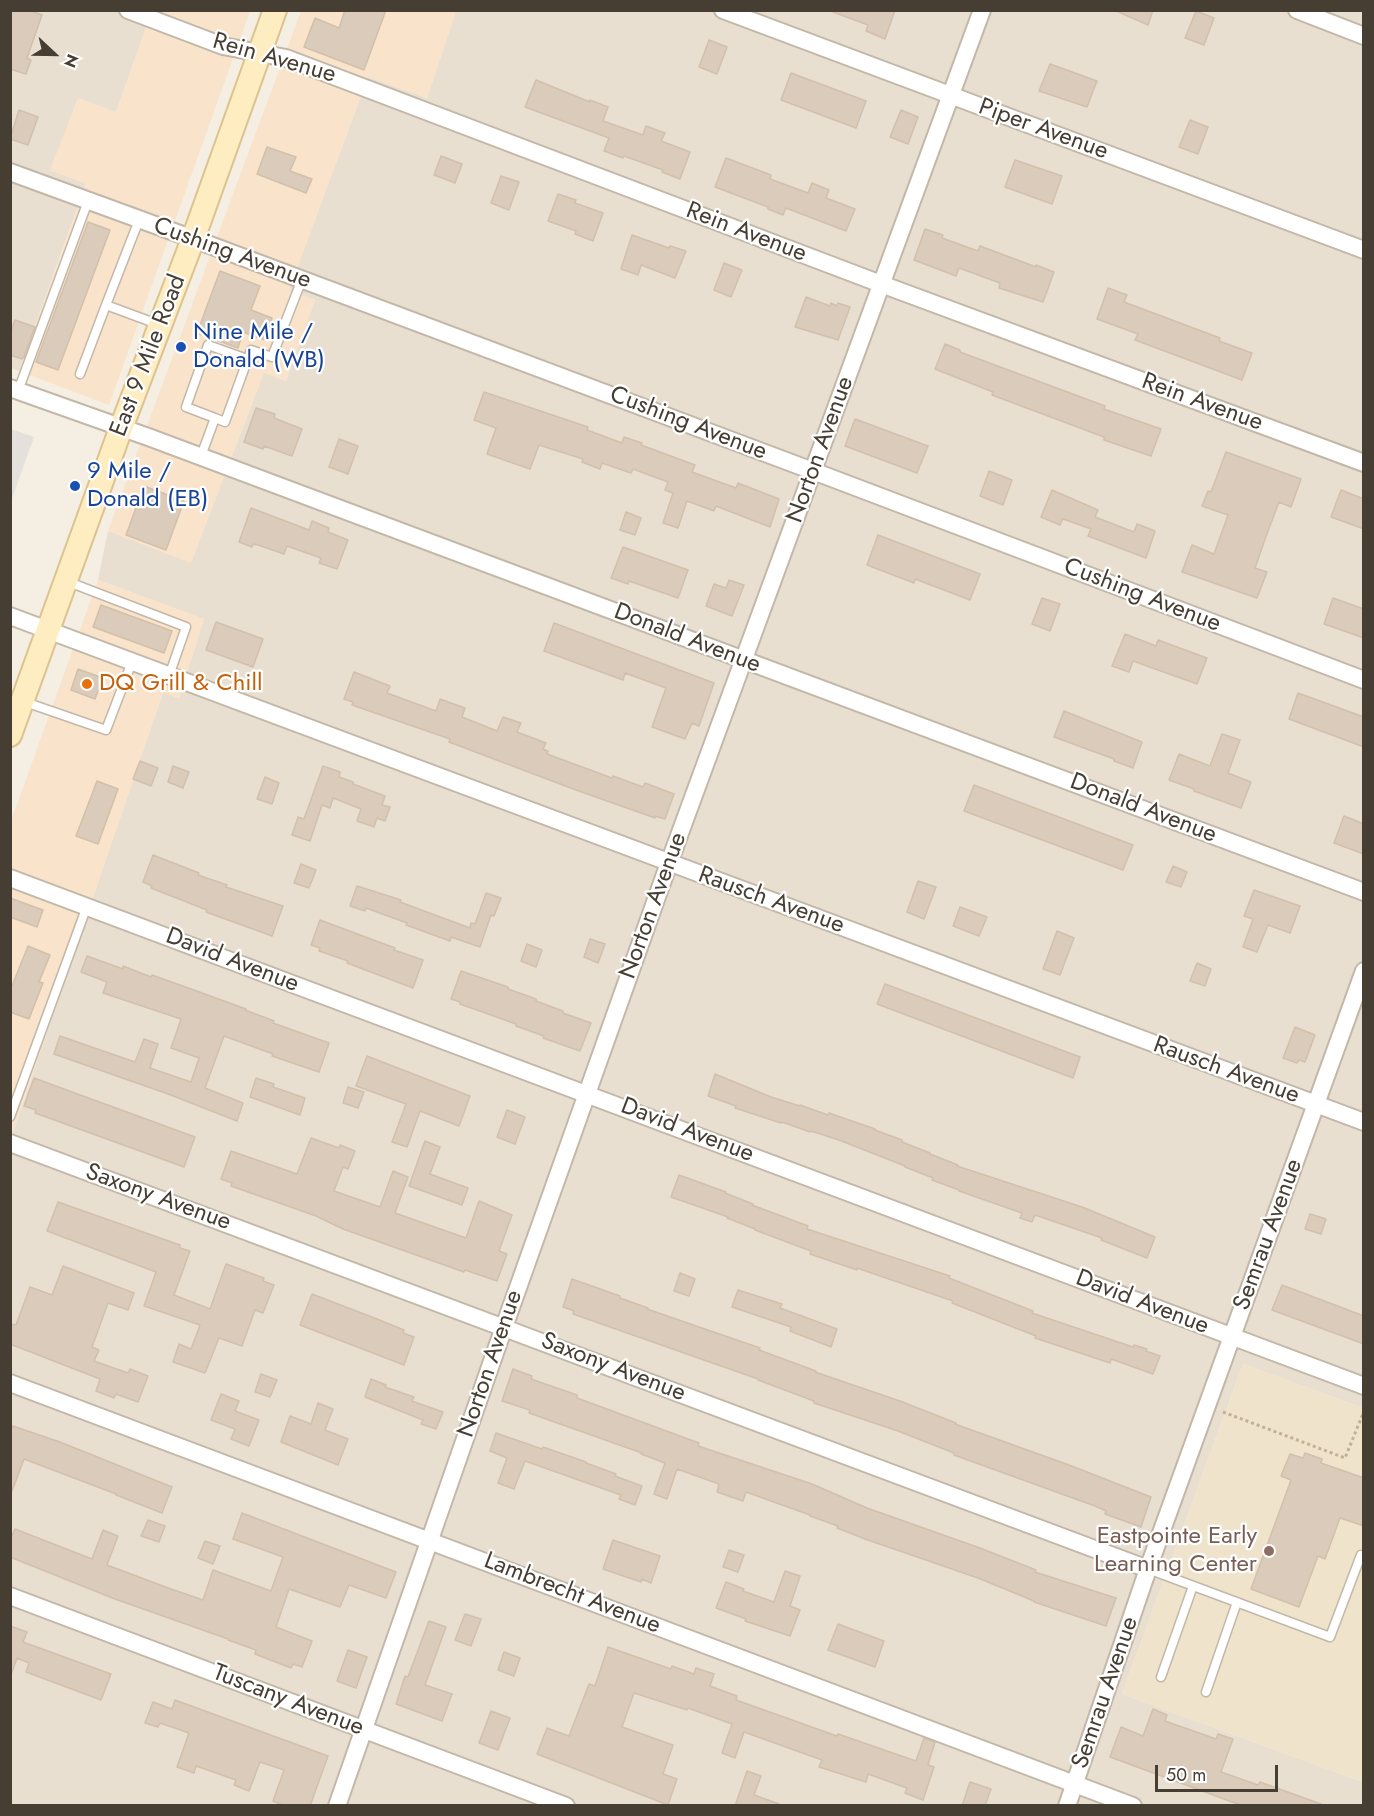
<!DOCTYPE html>
<html>
<head>
<meta charset="utf-8">
<style>
	body { margin:0 }
	#map { position:relative; width:1374px; height:1816px; overflow:hidden; background:#f4eee3; font-family:Jost,sans-serif }
	canvas { display:block }
	.frame { position:absolute; inset:0; border:12px solid #463d33; pointer-events:none }
	.north { position:absolute; left:24px; top:24px; width:60px; height:60px; -webkit-text-stroke:4px #fff; paint-order:stroke; rotate:112deg; font-size:16px; font-weight:700; line-height:24px; text-align:center; color:#463d33 }
	.north::after { content:''; display:block; margin:auto; width:21px; height:27px; background:#463d33; clip-path:polygon(50% 0,100% 100%,50% 72%,0 100%) }
	.scale { position:absolute; left:1155px; top:1765px; width:123px; height:27px; box-sizing:border-box; border:3px solid #463d33; border-top:0; padding-left:8px; font-size:18px; line-height:21px; white-space:nowrap; color:#463d33; -webkit-text-stroke:4px #fff; paint-order:stroke }
</style>
</head>
<body>
<div id="map">
<canvas width="1374" height="1816"></canvas>
<div class="frame"></div>
<div class="north">N</div>
<div class="scale">50 m</div>
</div>
<script>
const g = document.querySelector('canvas').getContext('2d');
g.lineJoin = 'round';
function fill(path, color) { g.fillStyle = color; g.fill(path, 'evenodd'); }
function stroke(path, color, width, dash) { g.strokeStyle = color; g.lineWidth = width; g.lineCap = dash ? 'butt' : 'round'; g.setLineDash(dash || []); g.stroke(path); }
function drawText(font, color, halo, rows, align = 'center') {
  g.font = font + ' Jost,sans-serif'; g.lineWidth = 4.5; g.setLineDash([]); g.textBaseline = 'middle'; g.strokeStyle = halo; g.fillStyle = color; for (const [text, x, y, turn = 0] of rows) {
    g.save(); g.translate(x, y); g.rotate((+turn || 0) * Math.PI / 180); g.textAlign = isNaN(turn) ? turn : align; if (halo) g.strokeText(text, 0, 0); g.fillText(text, 0, 0); g.restore();
  }
}
fill(new Path2D(`
	M10,11H152L116,112L50,170L86,183L19,371L10,368Z
	M456,11H1363V1408L1243,1364L1122,1694L1363,1782V1805L11,1806V1138L163,692L179,698L204,619L98,580L108,531L191,562L264,372L286,381L315,300L288,291L368,77L427,98Z`), '#e8dfd1');
fill(new Path2D(`
	M152,11H250L109,405L19,371L86,184L50,170L78,98L116,112Z
	M301,11H456L427,98L368,77L289,291L315,300L286,381L264,373L191,563L108,531Z
	M98,580L204,619L179,698L163,692L11,1138V821Z`), '#f9e3cb');
fill(new Path2D(`
	M1243,1364L1363,1408V1782L1122,1694Z`), '#efe3cb');
fill(new Path2D(`
	M11,429L34,437L11,501L10,429Z`), '#e4e0dc');
const building = new Path2D(`
	M10,10H29L42,15L27,58L31,60L26,74L10,69Z
	M345,10H386L364,70L304,47L315,18L339,28Z
	M834,10H895L885,39L866,31L868,25L833,12Z
	M1114,10H1153L1148,25Z
	M1196,11L1214,18L1204,45L1185,38Z
	M709,40L727,47L717,74L699,67Z
	M1050,64L1097,81L1087,107L1039,91Z
	M791,73L866,101L856,128L781,100Z
	M536,80L590,102V100L608,107L603,121L643,135L646,126L665,133L661,141L690,152L680,179L662,172L663,170L624,156L623,158L604,151L609,138L525,107Z
	M19,110L38,117L28,145L10,139Z
	M901,110L918,117L908,144L890,137Z
	M1190,120L1208,127L1198,154L1179,147Z
	M267,147L296,157L290,171L312,179L306,193L257,174Z
	M441,156L462,164L455,183L434,175Z
	M726,158L771,175L770,179L808,193L812,183L829,190L826,198L855,209L846,231L786,208L783,215L768,209V207L715,187Z
	M1015,160L1062,176L1052,204L1005,187Z
	M501,176L519,182L509,210L491,203Z
	M558,194L576,200L575,203L603,213L593,241L575,234L576,231L548,221Z
	M88,222L110,230L58,370L36,362Z
	M925,229L943,235L942,238L978,251L980,246L1036,267V265L1054,272L1043,302L999,288L1000,283L959,268L956,276L914,260Z
	M632,235L669,248L670,246L686,251L675,278L641,265L638,275L621,269Z
	M724,263L742,270L731,297L714,290Z
	M220,271L260,286L251,310L272,318L265,340L243,332L238,348L197,333Z
	M1108,288L1127,295L1124,302L1220,338L1219,341L1252,353L1242,380L1135,340L1138,334L1097,319Z
	M806,297L830,306L831,303L837,306L838,303L850,307L838,340L795,327Z
	M15,320L35,327L24,357L22,359L10,355V334Z
	M945,344L960,350V352L1105,406L1104,409L1161,429L1151,456L1104,440V437L992,395L993,392L935,369Z
	M484,392L588,427L587,430L622,443L624,437L642,443L641,445L695,465L692,472L736,488L738,483L779,499L770,527L716,506L714,511L687,501L678,528L663,523L673,493L665,490L668,482L633,469L631,473L602,463L600,469L582,462L583,459L539,445L530,469L487,454L496,428L474,420Z
	M256,408L275,414L274,418L302,429L292,456L264,446L263,449L244,442Z
	M855,419L928,446L917,473L845,446Z
	M339,439L358,446L348,474L329,467Z
	M1226,452L1301,479L1291,507L1279,502L1268,531L1255,568L1267,572L1257,598L1182,572L1192,545L1214,554L1228,515L1202,506L1208,491L1211,492Z
	M989,471L1012,480L1003,505L980,496Z
	M144,486L184,501L166,550L126,535Z
	M1052,490L1098,510L1095,517L1134,532L1137,524L1155,531L1146,558L1088,536L1091,529L1063,519L1060,525L1041,517Z
	M1341,490L1364,499V529L1331,517Z
	M251,508L309,530L312,521L329,528L328,532L348,540L337,569L319,563L321,558L287,546L284,554L258,545L253,544L252,547L239,542Z
	M626,512L641,518L635,535L620,530Z
	M878,535L980,574L970,600L915,579L914,583L867,565Z
	M623,547L688,570L678,598L629,581L628,584L611,578Z
	M729,580L744,585L732,616L706,606L714,584L726,588Z
	M1042,598L1060,604L1050,631L1032,624Z
	M1333,598L1364,609V638L1324,624Z
	M101,605L172,631L164,653L93,627Z
	M216,622L263,639L253,667L206,650Z
	M554,623L714,683L699,726L692,723L685,739L652,727L666,688L625,673L623,680L544,651Z
	M1125,634L1156,646L1158,640L1207,658L1197,684L1133,661L1129,672L1112,666Z
	M78,669L103,678L95,699L71,690Z
	M354,672L390,686L387,693L436,711L440,699L465,708L462,717L497,731L503,717L521,723L517,732L546,743L543,749L548,751L547,754L612,778L613,776L643,787L645,783L674,794L665,819L655,816V818L576,790L449,742L450,739L352,705L353,702L344,699Z
	M1298,693L1364,717V747L1289,719Z
	M1064,711L1142,742L1133,768L1114,761V759L1054,737Z
	M1222,734L1240,740L1228,773L1251,782L1241,808L1194,791V789L1169,780L1179,754L1210,766Z
	M140,761L158,768L151,786L133,779Z
	M173,766L189,772L183,788L168,782Z
	M323,766L340,772L339,777L353,782V784L385,796L382,805L390,807L385,821L377,818L374,827L357,821L361,809L333,798L330,808L322,805L310,841L292,835L298,817L304,819Z
	M265,777L279,783L272,804L257,799Z
	M97,781L118,789L98,844L76,836Z
	M974,785L1133,845L1123,870L964,811Z
	M1344,816L1364,824V854L1334,843Z
	M153,855L199,873L198,875L227,885L226,887L283,906L272,936L206,912L207,910L151,888L152,886L143,882Z
	M301,864L316,870L309,888L294,883Z
	M1173,866L1187,872L1181,887L1166,882Z
	M918,881L936,887L924,919L907,912Z
	M357,886L401,900L400,902L470,928L471,923L475,924L486,893L501,898L494,916L491,915L480,947L451,937L450,941L406,925L407,923L366,908L365,911L350,906Z
	M1254,890L1300,906L1290,933L1268,925L1257,952L1243,947L1253,919L1244,916Z
	M10,898L43,910L37,927L10,917Z
	M960,907L987,917L979,936L953,926Z
	M320,920L395,948L394,950L423,960L413,988L347,963L348,961L319,951L320,948L311,945Z
	M1057,931L1074,938L1060,975L1043,969Z
	M590,939L605,944L598,963L584,957Z
	M527,944L542,950L536,967L521,961Z
	M28,946L50,955L39,982L43,983L29,1019L10,1012V991Z
	M87,956L123,969V966L151,977L152,975L180,985L246,1009L245,1010L274,1021L273,1023L329,1043L319,1072L272,1056L273,1054L224,1036L205,1088L243,1103L237,1121L168,1094L54,1054L60,1036L135,1062L144,1039L158,1044L150,1068L191,1082L199,1058L171,1048L181,1019L103,993L107,982L81,972Z
	M1197,963L1211,969L1205,986L1190,981Z
	M461,971L508,987V989L536,999V1001L563,1011V1013L591,1023L580,1051L543,1038L544,1036L516,1026V1024L460,1004V1002L451,999Z
	M885,984L1080,1057L1073,1078L877,1004Z
	M1295,1027L1315,1035L1305,1062L1299,1060L1297,1063L1283,1058Z
	M367,1056L470,1096L459,1126L420,1111L407,1147L392,1142L406,1104L356,1086Z
	M715,1074L771,1097L800,1106V1105L828,1115L829,1113L875,1129V1130L902,1140V1142L930,1153V1154L958,1165L957,1166L1082,1207L1155,1237L1147,1258L1101,1240L1102,1238L1035,1215L1032,1222L1020,1218L1022,1213L959,1191V1190L932,1180L933,1178L905,1167V1166L839,1140L811,1131L810,1132L782,1122L781,1123L735,1108L736,1106L708,1096Z
	M34,1078L195,1137L184,1167L35,1113L36,1110L24,1106Z
	M256,1078L274,1084L273,1087L305,1098L300,1115L250,1097Z
	M348,1087L364,1092L358,1108L343,1103Z
	M507,1110L525,1117L515,1144L497,1137Z
	M311,1138L339,1148L340,1145L355,1151L348,1169L343,1167L334,1191L380,1207L393,1171L408,1177L395,1213L466,1238L479,1201L512,1215L499,1251L507,1254L497,1281L465,1270L464,1272L343,1229L316,1216L231,1186L232,1183L221,1179L231,1151L297,1174Z
	M425,1141L440,1147L430,1174L468,1188L462,1205L409,1186Z
	M679,1175L726,1192L725,1193L753,1204L752,1205L808,1226L807,1229L950,1276L949,1278L1033,1311L1032,1313L1133,1347L1134,1345L1147,1349L1146,1351L1160,1356L1153,1374L1111,1359L1110,1363L1035,1338L1036,1336L952,1303L953,1301L886,1278L857,1268V1270L810,1254L811,1251L755,1230V1229L727,1218L728,1217L671,1197Z
	M58,1202L180,1245V1248L190,1251L174,1295L210,1309L226,1264L264,1278L263,1281L274,1285L263,1313L255,1310L242,1346L219,1338L205,1373L173,1362L179,1344L191,1349L200,1325L144,1306L156,1272L47,1231Z
	M1310,1214L1326,1219L1321,1234L1305,1229Z
	M63,1266L134,1293L128,1310L108,1303L92,1347L99,1350L94,1361L128,1373L130,1369L148,1376L138,1402L116,1394L114,1398L96,1391L100,1379L10,1344V1324L16,1325L30,1287L52,1295Z
	M680,1273L695,1279L689,1296L674,1291Z
	M572,1279L620,1296V1298L648,1308L647,1309L760,1348L759,1350L816,1371L815,1372L900,1401L956,1423L955,1424L1069,1465L1151,1497L1141,1527L1105,1514L1106,1511L1095,1506L954,1455V1453L898,1431L814,1403V1401L758,1380V1379L573,1314L574,1311L563,1307Z
	M1282,1285L1364,1316V1344L1272,1310Z
	M738,1290L782,1304L780,1308L837,1329L831,1347L790,1331L791,1327L732,1307Z
	M312,1294L377,1319L404,1330L403,1333L414,1337L404,1365L300,1325Z
	M513,1369L532,1376L531,1379L577,1395V1398L699,1443L698,1446L812,1484L867,1508L980,1548L1036,1570L1035,1572L1116,1598L1106,1626L1034,1602V1601L978,1578L865,1539L837,1528L838,1526L810,1516V1515L746,1492L743,1501L717,1492L719,1484L677,1469L667,1499L654,1494L665,1463L641,1454L642,1453L529,1413L530,1410L502,1401Z
	M261,1374L277,1380L270,1397L255,1392Z
	M371,1379L386,1385L385,1387L414,1397L412,1401L443,1412L436,1429L421,1424L423,1420L365,1397Z
	M221,1394L239,1401L235,1411L259,1420L249,1446L231,1439L235,1429L211,1420Z
	M318,1403L333,1409L325,1430L348,1439L338,1465L281,1442L290,1416L311,1424Z
	M13,1426L60,1442L172,1487L162,1513L116,1495V1494L24,1459L12,1491L10,1490V1433Z
	M496,1433L542,1449L543,1447L586,1462V1463L616,1474L615,1476L642,1486L635,1505L619,1499L621,1495L525,1461L514,1489L498,1483L507,1458L490,1451Z
	M1305,1453L1322,1459L1321,1463L1364,1478V1526L1340,1518L1325,1559L1318,1556L1299,1607L1251,1589L1291,1480L1281,1476L1290,1454L1303,1458Z
	M242,1513L396,1572L386,1598L349,1585L340,1607L289,1589L276,1627L312,1641L302,1667L293,1664L291,1668L255,1654L256,1650L228,1640V1639L115,1599L10,1557V1540L15,1529L92,1559L103,1530L118,1536L107,1565L171,1589L203,1600L213,1570L271,1591L283,1557L233,1539Z
	M148,1520L165,1526L159,1542L141,1536Z
	M613,1540L660,1556L651,1583L642,1579L641,1582L603,1569Z
	M205,1541L220,1546L213,1564L198,1558Z
	M729,1550L744,1555L738,1572L723,1567Z
	M785,1571L800,1576L790,1606L800,1610L790,1636L745,1621L746,1619L716,1608L726,1582L744,1589L743,1591L774,1602Z
	M465,1614L481,1619L471,1646L455,1640Z
	M429,1621L446,1627L425,1685L452,1694L442,1721L396,1704L405,1676L408,1677Z
	M838,1624L884,1641L875,1667L828,1650Z
	M10,1626L27,1632L23,1642L111,1674L101,1700L26,1672L29,1663L17,1658L12,1672H10Z
	M608,1647L671,1669L672,1666L694,1674L696,1668L714,1674L710,1686L737,1696L736,1700L837,1736L838,1734L916,1761L924,1738L935,1742L928,1765L934,1767L923,1800L905,1793L907,1788L868,1774L866,1782L819,1767L822,1760L744,1732L735,1758L722,1753L732,1724L688,1708L687,1710L634,1693L622,1727L673,1745L663,1774L677,1779L668,1805L537,1754L547,1728L569,1736L589,1684L595,1686Z
	M348,1650L367,1657L356,1688L337,1681Z
	M504,1652L520,1658L514,1676L498,1670Z
	M175,1700L328,1756L310,1806H285L273,1801L284,1770L260,1762L249,1791L234,1785L236,1780L196,1766L194,1773L177,1767L189,1733L160,1723L158,1727L145,1723L153,1702L172,1709Z
	M1153,1709L1167,1715L1165,1721L1216,1739L1218,1734L1233,1739L1221,1772L1258,1785L1260,1782L1321,1804V1806H1243L1110,1757L1121,1727L1143,1736Z
	M491,1711L510,1718L498,1750L479,1743Z
	M747,1771L761,1776L754,1795L779,1804L778,1806H735Z
	M970,1782L991,1789L985,1806H962Z`);
fill(building, '#dacbba');
stroke(building, '#d2c0aa', 1.5);
const lane = new Path2D(`
	M139,220L106,305L160,325
	M80,374L106,305
	M18,391L88,201
	M215,418L186,407L208,345L247,359
	M201,456L215,418L225,422L251,350L272,357L302,279
	M66,581L186,627L169,676
	M25,702L106,730L132,662
	M10,1117L87,906
	M1148,1569L1330,1637L1361,1555
	M1161,1677L1193,1586
	M1206,1692L1237,1602`);
const street = new Path2D(`
	M128,10L223,46L286,58L881,284L1364,463
	M723,10L1364,250
	M1297,10L1364,36
	M10,172L218,248L813,471L1364,680
	M10,388L151,438L1364,892
	M10,616L1364,1122
	M10,878L1364,1386
	M10,1143L1148,1569
	M10,1383L1133,1806
	M10,1596L566,1806
	M337,1806L504,1327L669,863L982,10
	M1067,1806L1148,1569L1364,971`);
const secondary = new Path2D(`
	M10,735L121,428L193,239L275,10`);
stroke(lane, '#c3b8a8', 11);
stroke(street, '#c3b8a8', 20);
stroke(secondary, '#dcc38f', 26);
stroke(new Path2D(`
	M1223,1412L1345,1458L1364,1411`), '#c4b094', 3, [3, 3]);
stroke(lane, '#fff', 8);
stroke(street, '#fff', 16);
stroke(secondary, '#ffedc2', 22);
for (const [x, y, r, color] of [
	[181,347,6,"#1a4fb4"],
	[75,486,6,"#1a4fb4"],
	[87,684,6,"#e8710a"],
	[1269,1551,6,"#8d6e63"]
]) { const dot = new Path2D(); dot.arc(x, y, r, 0, 2 * Math.PI); g.fillStyle = color; g.fill(dot); stroke(dot, '#fff', 2); }
drawText('24px', '#463d33', '#fff', [
	["Rein Avenue",274,59,16],
	["Piper Avenue",1043,130,20],
	["Rein Avenue",746,233,21],
	["Cushing Avenue",232,254,20],
	["East 9 Mile Road",149,356,-69],
	["Rein Avenue",1202,403,20],
	["Cushing Avenue",688,424,21],
	["Norton Avenue",821,450,-70],
	["Cushing Avenue",1142,596,21],
	["Donald Avenue",687,639,21],
	["Donald Avenue",1143,809,21],
	["Rausch Avenue",771,901,20],
	["Norton Avenue",654,906,-70],
	["David Avenue",232,961,21],
	["Rausch Avenue",1226,1071,20],
	["David Avenue",687,1131,21],
	["Saxony Avenue",158,1198,20],
	["Semrau Avenue",1269,1235,-70],
	["David Avenue",1142,1303,21],
	["Norton Avenue",491,1364,-71],
	["Saxony Avenue",613,1368,21],
	["Lambrecht Avenue",572,1594,21],
	["Semrau Avenue",1106,1693,-71],
	["Tuscany Avenue",288,1701,21]
]);
drawText('24px', '#164399', '#fff', [
	["Nine Mile /",193,333],
	["Donald (WB)",193,361],
	["9 Mile /",87,472],
	["Donald (EB)",87,500]
], 'left');
drawText('24px', '#c56008', '#fff', [
	["DQ Grill & Chill",99,684]
], 'left');
drawText('24px', '#785e54', '#fff', [
	["Eastpointe Early",1257,1537],
	["Learning Center",1257,1565]
], 'right');
</script>
</body>
</html>
